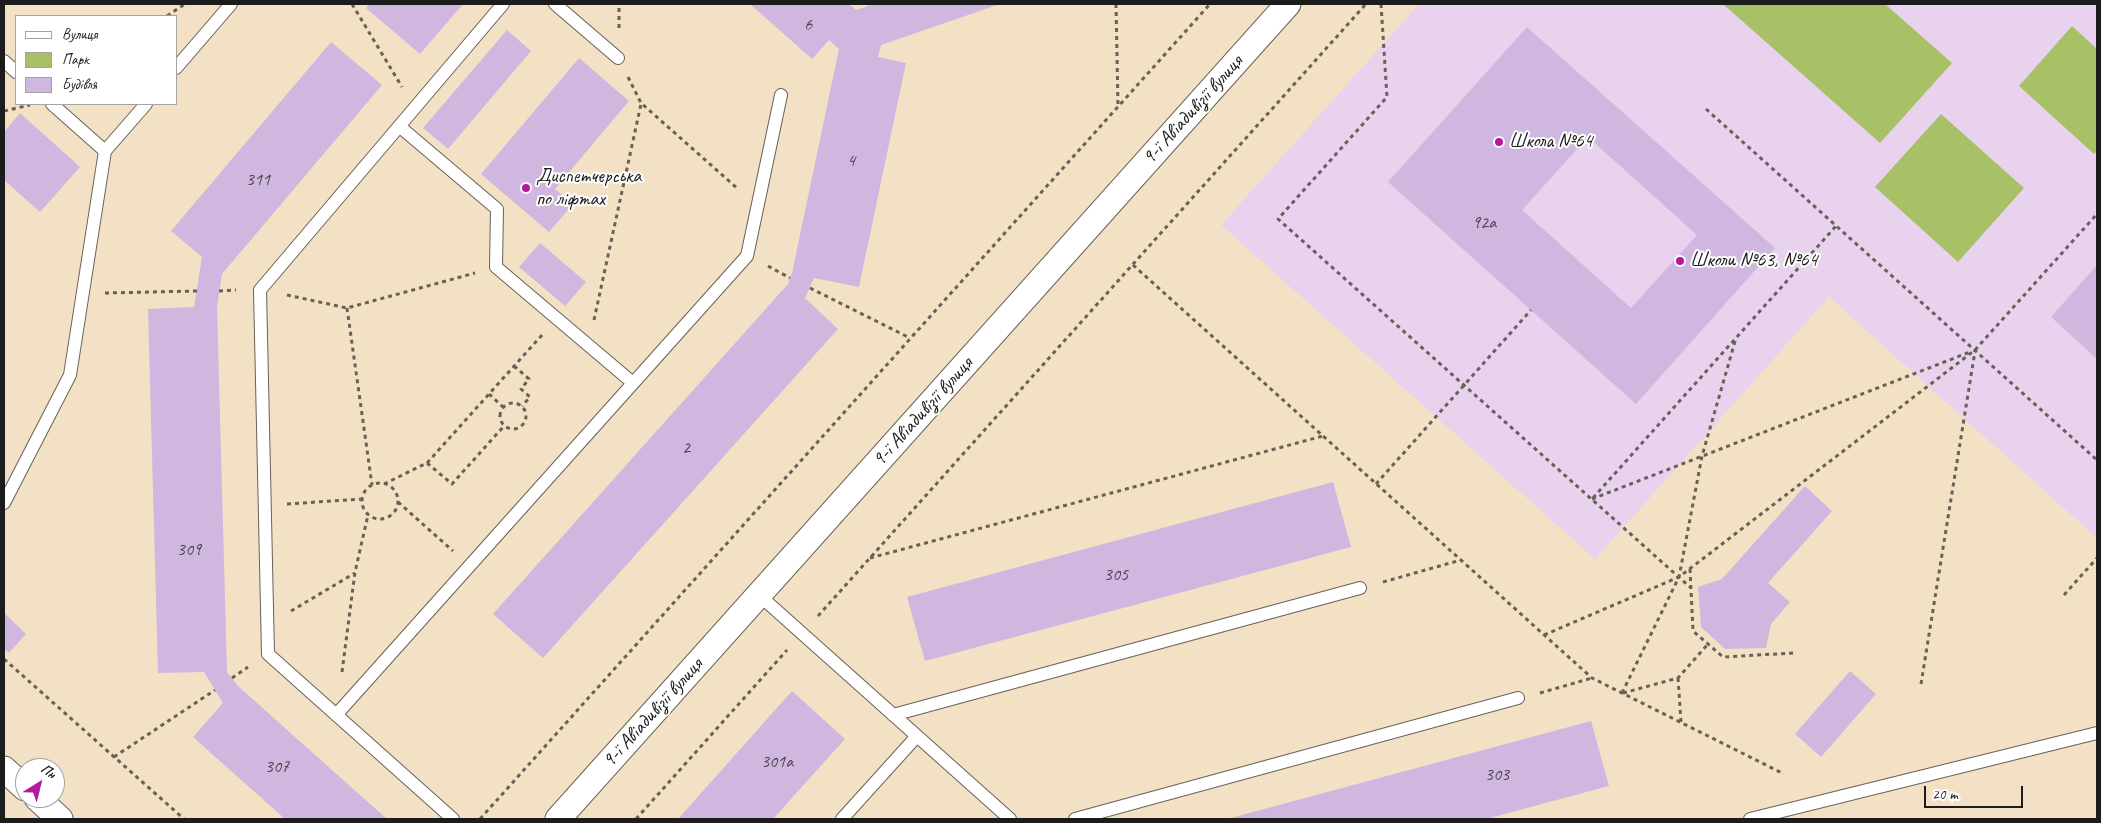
<!DOCTYPE html>
<html>
<head>
<meta charset="utf-8">
<style>
	body { margin:0 }
	#map { position:relative; width:2101px; height:823px; overflow:hidden; background:#f3e1c5; font-family:Caveat,sans-serif }
	canvas { display:block }
	.frame { position:absolute; inset:0; border:5px solid #1c1c1c; pointer-events:none }
	.legend { position:absolute; left:15px; top:15px; width:162px; height:90px; box-sizing:border-box; background:#fff; border:1px solid #a4a4a4; margin:0; padding:6px 9px; list-style:none; font-size:15px; color:#1c1c1c }
	.legend li { display:flex; align-items:center; gap:10px; height:25px }
	.legend b { width:25px; border:1px solid #a4a4a4 }
	.north { position:absolute; left:15px; top:758px; width:50px; height:50px; box-sizing:border-box; background:#fff; border:1px solid #a4a4a4; border-radius:50%; rotate:36deg; font-size:14px; font-weight:700; line-height:20px; text-align:center; color:#1c1c1c }
	.north::after { content:''; display:block; margin:auto; width:18px; height:22px; background:#b5179e; clip-path:polygon(50% 0,100% 100%,50% 72%,0 100%) }
	.scale { position:absolute; left:1924px; top:786px; width:99px; height:22px; box-sizing:border-box; border:2px solid #1c1c1c; border-top:0; padding-left:6px; font-size:15px; line-height:18px; white-space:nowrap; color:#1c1c1c; -webkit-text-stroke:4px #fff; paint-order:stroke }
</style>
</head>
<body>
<div id="map">
<canvas width="2101" height="823"></canvas>
<div class="frame"></div>
<ul class="legend">
<li><b style="height:6px;background:#fff"></b>Вулиця</li>
<li><b style="height:14px;background:#a9c166"></b>Парк</li>
<li><b style="height:14px;background:#d0b7df"></b>Будівля</li>
</ul>
<div class="north">Пн</div>
<div class="scale">20 m</div>
</div>
<script>
const g = document.querySelector('canvas').getContext('2d');
g.lineJoin = 'round';
function fill(path, color) { g.fillStyle = color; g.fill(path, 'evenodd'); }
function stroke(path, color, width, dash) { g.strokeStyle = color; g.lineWidth = width; g.lineCap = dash ? 'butt' : 'round'; g.setLineDash(dash || []); g.stroke(path); }
function drawText(font, color, halo, rows, align = 'center') {
  g.font = font + ' Caveat,sans-serif'; g.lineWidth = 4; g.setLineDash([]); g.textBaseline = 'middle'; g.strokeStyle = halo; g.fillStyle = color; for (const [text, x, y, turn = 0] of rows) {
    g.save(); g.translate(x, y); g.rotate((+turn || 0) * Math.PI / 180); g.textAlign = isNaN(turn) ? turn : align; if (halo) g.strokeText(text, 0, 0); g.fillText(text, 0, 0); g.restore();
  }
}
fill(new Path2D(`
	M1419,4H2097V538L1829,297L1595,559L1221,225Z`), '#e9d2ed');
fill(new Path2D(`
	M1723,4H1885L1952,63L1880,143Z
	M2072,26L2097,49V151L2094,154L2019,86Z
	M1941,114L2024,188L1958,262L1875,187Z`), '#a9c166');
fill(new Path2D(`
	M369,4H463L420,54L366,8Z
	M750,4H849L856,10L868,6L867,4H1000L881,45L878,57L906,63L859,287L814,278L805,298L838,329L543,658L493,614L788,284L792,273L839,49L829,40L812,59Z
	M1527,27L1775,248L1636,404L1388,182ZM1588,137L1697,235L1631,308L1522,210Z
	M507,30L531,51L448,149L423,128Z
	M331,42L382,85L222,274L217,307L227,672L239,687L387,819H285L193,737L223,703L204,672L158,673L148,309L194,307L202,257L171,231Z
	M579,58L629,101L555,189L573,204L549,232L481,174Z
	M20,113L80,167L40,212L4,180V132Z
	M540,243L586,282L565,306L519,267Z
	M2097,265V359L2051,317Z
	M1333,482L1351,547L925,661L907,597Z
	M1805,486L1832,511L1768,583L1790,602L1771,624L1766,648L1725,649L1701,627L1698,587L1722,579Z
	M4,613L26,634L9,653L4,649Z
	M1850,671L1876,694L1821,757L1795,734Z
	M792,691L845,739L773,819H678Z
	M1591,721L1609,786L1486,819H1227Z`), '#d0b7df');
const service = new Path2D(`
	M555,4L618,58
	M4,61L16,72
	M176,68L231,4
	M52,104L105,151
	M399,126L497,209L496,267L633,383
	M4,503L70,375L105,151L146,104
	M759,595L1010,819
	M336,715L747,256L781,95
	M893,715L1360,588
	M453,819L268,654L260,290L503,4
	M842,819L917,736
	M1075,819L1518,698
	M1750,819L2097,733`);
const minor = new Path2D(`
	M4,769L25,788
	M37,798L60,819
	M558,819L1288,4`);
stroke(service, '#676157', 14);
stroke(minor, '#676157', 27);
stroke(new Path2D(`
	M352,4L402,87
	M1116,4L1118,107
	M1381,4L1387,97L1278,219L1691,588
	M167,16L185,4
	M619,28V4
	M628,77L641,103L738,189
	M1706,109L2097,460
	M4,111L30,105
	M1133,265L1592,678L1784,774
	M768,266L790,278
	M810,288L910,338
	M219,291L236,290
	M105,293L197,291
	M287,295L347,308L475,273
	M347,308L372,485
	M594,320L641,104
	M514,366L529,379L521,389L530,397L522,406
	M489,394L503,407
	M500 416a13 13 0 1 1 26 0a13 13 0 1 1-26 0Z
	M427,463L452,484L504,426
	M362 501a18 18 0 1 1 36 0a18 18 0 1 1-36 0Z
	M384,484L427,463L542,335
	M1376,484L1531,310
	M1593,498L1836,226
	M1592,499L1970,352
	M398,502L453,551
	M287,504L361,499
	M870,558L1323,436
	M1690,569L1693,631L1723,657L1793,653
	M1383,582L1461,560
	M2064,595L2097,558
	M291,611L355,573
	M818,616L1366,4
	M1544,635L1679,577L1975,350L2097,214
	M4,659L184,819
	M342,672L355,572L368,515
	M232,678L248,667
	M1678,678L1681,722
	M1921,684L1975,351
	M1540,693L1592,678
	M1622,693L1679,577L1702,456L1736,338
	M1623,693L1678,678L1708,644
	M114,757L215,690
	M480,819L1210,4
	M636,819L787,650`), '#676157', 3, [4, 4]);
stroke(service, '#fff', 12);
stroke(minor, '#fff', 25);
for (const [x, y, r, color] of [
	[1499,142,5,"#b5179e"],
	[526,188,5,"#b5179e"],
	[1680,261,5,"#b5179e"]
]) { const dot = new Path2D(); dot.arc(x, y, r, 0, 2 * Math.PI); g.fillStyle = color; g.fill(dot); stroke(dot, '#fff', 2); }
drawText('18px', '#49434d', null, [
	["6",808,25],
	["4",851,161],
	["311",258,180],
	["92а",1484,223],
	["2",686,448],
	["309",189,550],
	["305",1116,575],
	["301а",777,762],
	["307",277,767],
	["303",1497,775]
]);
drawText('20px', '#1c1c1c', '#fff', [
	["9-ї Авіадивізії вулиця",1193,110,-48],
	["9-ї Авіадивізії вулиця",923,412,-48],
	["9-ї Авіадивізії вулиця",653,713,-48]
]);
drawText('20px', '#1c1c1c', '#fff', [
	["Школа №64",1509,142],
	["Диспетчерська",536,177],
	["по ліфтах",536,200],
	["Школи №63, №64",1690,261]
], 'left');
</script>
</body>
</html>
